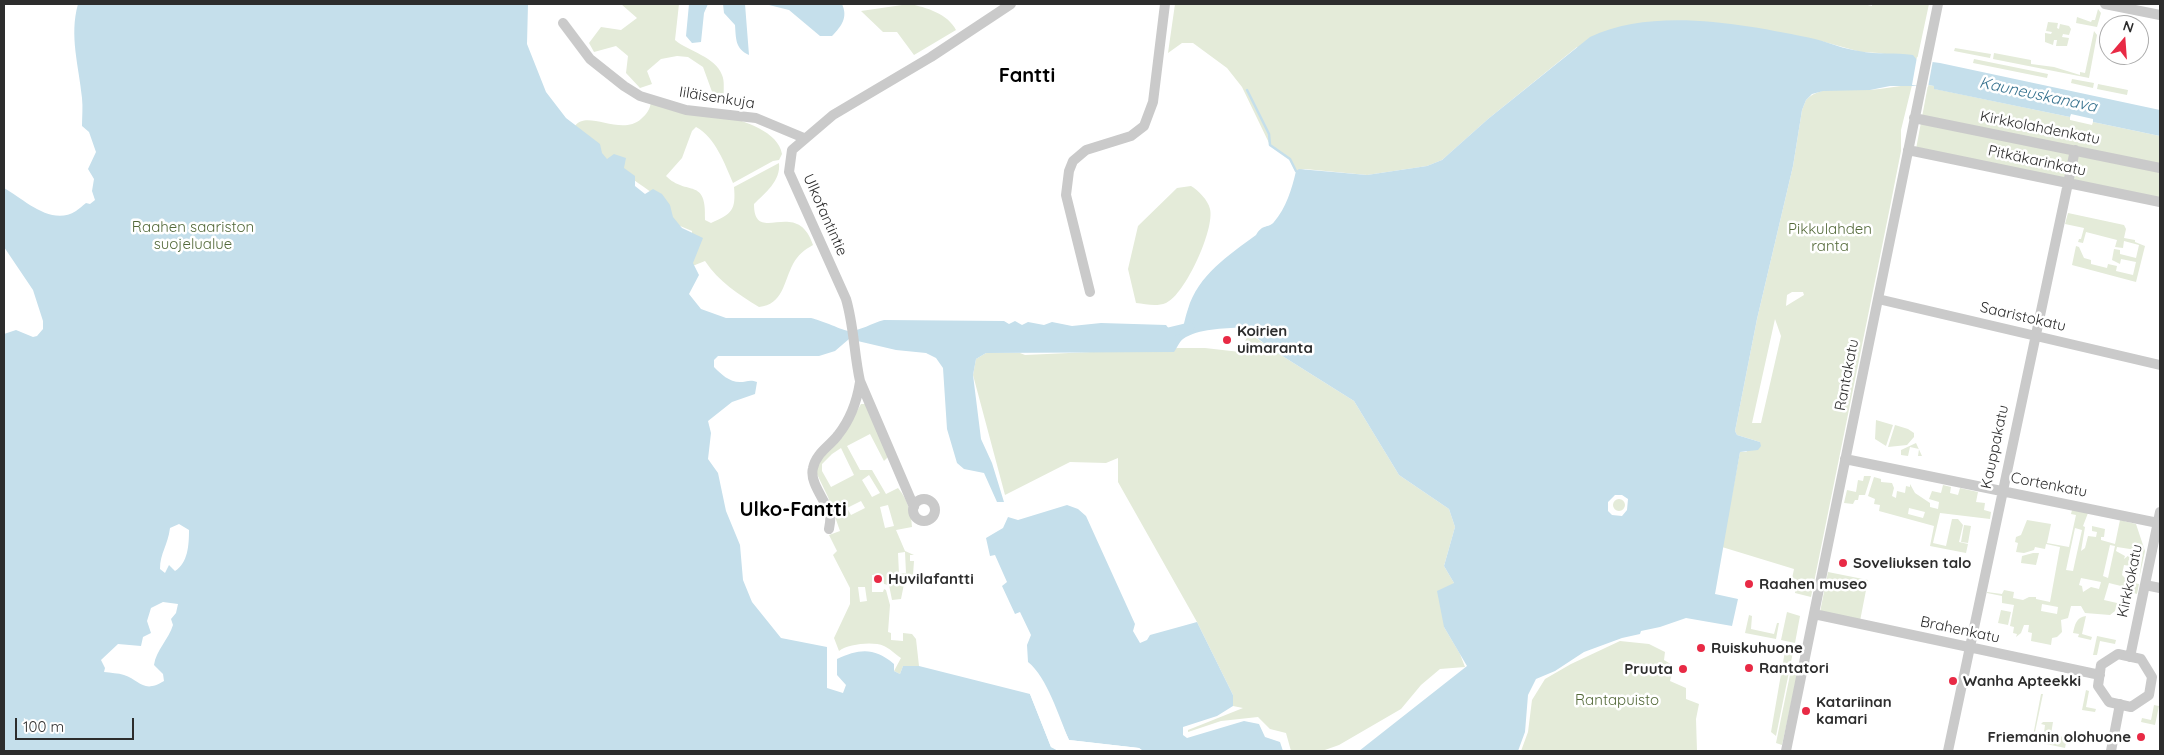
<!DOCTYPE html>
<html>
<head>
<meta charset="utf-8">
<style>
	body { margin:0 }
	#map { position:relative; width:2164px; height:755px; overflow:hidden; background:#fff; font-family:Quicksand,sans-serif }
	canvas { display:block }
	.frame { position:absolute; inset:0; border:5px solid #2d2d2d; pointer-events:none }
	.north { position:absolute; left:2099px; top:15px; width:50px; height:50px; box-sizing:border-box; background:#fff; border:1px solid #ababab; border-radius:50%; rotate:18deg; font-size:14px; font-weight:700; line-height:20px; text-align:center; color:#2d2d2d }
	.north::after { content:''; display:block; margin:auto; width:18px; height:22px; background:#e82a45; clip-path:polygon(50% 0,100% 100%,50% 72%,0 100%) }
	.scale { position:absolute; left:15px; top:718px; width:119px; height:22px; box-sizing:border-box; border:2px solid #2d2d2d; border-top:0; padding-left:6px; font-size:15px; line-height:18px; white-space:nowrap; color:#2d2d2d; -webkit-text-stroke:4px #fff; paint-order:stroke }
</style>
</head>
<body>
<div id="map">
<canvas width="2164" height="755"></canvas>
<div class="frame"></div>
<div class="north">N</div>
<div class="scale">100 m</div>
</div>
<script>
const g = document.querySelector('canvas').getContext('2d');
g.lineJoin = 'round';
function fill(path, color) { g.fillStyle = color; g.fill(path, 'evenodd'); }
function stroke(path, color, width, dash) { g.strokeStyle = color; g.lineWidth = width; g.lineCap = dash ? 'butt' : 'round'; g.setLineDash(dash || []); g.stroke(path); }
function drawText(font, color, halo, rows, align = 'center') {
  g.font = font + ' Quicksand,sans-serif'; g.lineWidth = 5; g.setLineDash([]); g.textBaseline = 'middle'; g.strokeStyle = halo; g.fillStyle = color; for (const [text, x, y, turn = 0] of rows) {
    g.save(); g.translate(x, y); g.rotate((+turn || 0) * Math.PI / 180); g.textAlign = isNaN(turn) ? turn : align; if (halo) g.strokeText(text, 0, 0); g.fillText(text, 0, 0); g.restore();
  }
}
fill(new Path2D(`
	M621,4H679L675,40C689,52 715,56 722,75C725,81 723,91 724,98L715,100L703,67L688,57L677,56L661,59L647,71L652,84L640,88L626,73L628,56L616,46L594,52L589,43L601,27L621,30L637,18Z
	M909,4C926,7 948,14 956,30L914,55L897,32H883L861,11Z
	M1175,4H1863L1872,6V4H1929L1917,60L1879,53L1861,52L1817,40L1577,47L1488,119L1442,160L1427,166L1367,175L1305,169L1296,171L1290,159L1270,145L1242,87L1227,68L1193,43H1182L1168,53Z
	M2098,9L2101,13L2097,27L2076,23L2077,17L2091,22L2092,20H2095Z
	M2048,22L2058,23L2057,28L2059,29L2060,24L2069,26L2071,29L2069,35L2063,34L2062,37L2069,38L2067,46H2056L2057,40H2054L2053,45L2045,42V33L2051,34L2052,32L2046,31Z
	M2094,31L2097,35L2089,78L1993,59L1994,53L2031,60V64L2054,67L2080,75V72L2085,73Z
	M1955,48L1991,54L1990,58L1954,51Z
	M1974,59L2048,74L2047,78L1973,63Z
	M2072,79L2094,83L2093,88L2071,83Z
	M2098,84L2128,90L2127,95L2097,89Z
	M1912,85L1901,130V151L1890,207L1811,597L1795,593V590L1790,588L1794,569L1722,547L1740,452H1746L1760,442L1737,435L1735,431L1757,319L1793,166L1802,110L1806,100C1821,84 1849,91 1869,90C1883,89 1897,86 1912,85ZM1792,292H1803L1804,295L1786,306L1787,295ZM1775,319L1781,336L1761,423H1752Z
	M1928,85L1935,86V89L2070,117V120L2092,125L2093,122L2160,136V199L1916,149Z
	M651,102C659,105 668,109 677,111C692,115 708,114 723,116C743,120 779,132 782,154L779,160L773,161L733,183C725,164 715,137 696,127L692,131L682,158L666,176C687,197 707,176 705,220L711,223C732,214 736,210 734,187L779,163C781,181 765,193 754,204C754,247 797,196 813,245C804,250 798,255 793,264C784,281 783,305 759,307C738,294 719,282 705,261L690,267L695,271V277C667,253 692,251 692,231L673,223L668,209L659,198C637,181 586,150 575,126C587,109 621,137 641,119C647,114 650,109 651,102Z
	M1191,186C1198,190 1208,200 1210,209C1215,229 1185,295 1166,303C1156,307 1146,304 1136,303L1128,269L1138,226L1177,188Z
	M2068,213L2124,225L2126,229L2124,238L2135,240V242L2145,246L2136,282L2072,265L2076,246L2079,247L2084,258L2091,260V264L2107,268L2108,264L2117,266L2116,271L2133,275L2136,262L2121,259L2120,264L2112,260L2114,249L2120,250V254L2136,258L2139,245L2124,241L2123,248L2115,247L2117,240L2086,232L2083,243L2078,242L2079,239H2081L2084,228L2065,224Z
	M1249,333L1276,352L1354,401L1399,475L1449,509L1455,527L1444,566L1454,583L1444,627L1460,654L1465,667L1440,669L1421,685L1401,709L1339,745L1322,751H1291L1286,733L1270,729L1258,717L1221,721L1188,732V730L1243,708L1233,706V695L1197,622L1118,482V458L1106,463L1070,462L1005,495L973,375L976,359L986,353H1020L1025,355L1179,348H1205L1240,352Z
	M861,404H865L888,457L884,461L870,434L847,446L860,470H872L886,494L898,488C908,500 911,512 912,527L896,530L905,551L914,555H910V561H914L913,575L906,574L901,599L892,600L889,585L884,584L883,575H872V592H883L884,589L886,590L890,605L888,632L891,633V640L903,641V633L912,634L916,639L919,666H903L900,674L894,671L901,658C895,654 889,648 884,646C873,641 848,644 839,651L834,638L850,604V588L833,555L837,551L829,535L840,531L828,497L816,472L820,458L841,439ZM841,448L854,475L831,487L822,471V464L832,454ZM869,475L880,493L872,497L862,480ZM861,501L865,508L851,515L847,508ZM888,505L894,526L885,528L880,507ZM905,552L906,573L899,574L898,553ZM858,587H865L867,601L860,602Z
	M1876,420L1893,425L1886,446L1875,439Z
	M1895,425L1908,429L1914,433V437L1907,445L1888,447Z
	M1916,443L1922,456H1918L1919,449L1910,447L1908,456L1901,455V450Z
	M1864,476H1871L1865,495H1859L1858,500H1855L1853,504L1844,503L1847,490L1856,492L1858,480L1863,481Z
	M1874,477L1881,479V482L1892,483L1894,488L1892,496L1896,498L1897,491L1905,493L1906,486L1910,487V484L1915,493L1930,503V507L1938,509L1939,502L1929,499L1932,491L1941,493L1943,485L1951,487L1950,493L1958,495L1960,488L1978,492L1976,502L1985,503L1984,510L1991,512L1990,519L1940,513L1933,543L1946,546L1952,519H1958L1963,525L1959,542L1968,544L1966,553L1930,546L1934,526L1879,511L1880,505L1874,504L1875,499L1868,496ZM1909,508L1925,512L1923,518L1908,514Z
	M1613 505a6 6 0 1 1 12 0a6 6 0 1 1-12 0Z
	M2072,510L2088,513L2083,526L2085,527L2081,551L2085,548L2088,536L2096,537L2097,532L2092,531V526L2105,529L2104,537H2101V540L2115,544L2120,520L2136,524L2145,551L2139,579L2143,551L2117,547L2116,551L2125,556L2124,559L2129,555L2132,556L2130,566L2124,565L2122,575L2129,582L2139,584L2137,594L2120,589L2121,586L2109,583L2104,600L2117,603L2115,611L2110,615L2085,613L2081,606H2071L2068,618L2061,620L2062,632L2057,637L2052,638L2051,645L2031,641L2032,633L2028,632L2029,625H2024L2021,633L2016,637L2017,634L2013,633L2014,627L2010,626L2014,605L2002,603V596L1987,593V592L2002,594L2004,590L2014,592L2013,598L2023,600L2029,597H2036V599L2050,602L2060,547L2046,544L2045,549L2035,547L2034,550L2024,553L2016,552L2018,543L2015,542L2016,537L2021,535L2027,520L2051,524L2047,543L2069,547L2076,515L2071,514ZM2075,528L2082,530L2073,571L2066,570ZM2110,545L2115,546L2108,578L2103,576ZM2081,578L2101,582L2099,589L2091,587L2083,592L2082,586L2079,585ZM2042,604L2058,607L2057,614L2041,611Z
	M1964,525L1971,526L1968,543L1961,542Z
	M2033,553H2039L2036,565L2021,563L2022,556Z
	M1828,572L1868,580L1860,621L1820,612Z
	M2001,610L2011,612L2008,625L1998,623Z
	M1787,612L1800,616L1795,643L1781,640Z
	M1749,615L1752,616L1751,629L1774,634L1777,623H1779L1776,639L1745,633Z
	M2086,616L2082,634L2092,637L2091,640L2078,637L2079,634L2073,633C2075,625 2076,617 2086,616Z
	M2097,636L2116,640L2115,644L2100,641L2097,655H2093Z
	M1620,641L1649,644L1665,652L1664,660L1674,666L1670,681L1686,688V699L1699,704L1696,719L1697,751H1521L1528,732L1532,700L1545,679L1571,664Z
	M1785,651L1793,652L1776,736L1771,732Z
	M1792,665L1799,667L1782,745L1776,743Z
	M2086,690L2089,691L2086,707L2096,709L2095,712L2082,710Z
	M2041,694H2043L2035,732L2044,733L2045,725L2041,724L2043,722H2053L2051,734L2067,738L2065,748L2032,741Z
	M2154,705L2159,706L2155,725L2141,722L2142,718L2151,720Z`), '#e4ebd9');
fill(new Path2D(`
	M78,4H528L527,44L546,92L566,118L600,144L602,153L607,159L614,154L626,158L624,168L635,176V186L645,194L653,189L662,194L670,205L673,217L682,228L703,238L693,263L699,275L689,294L701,309L726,318H811C821,320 844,331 849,331C860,331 872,323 884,320L1004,321L1009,324L1015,321L1022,325L1028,322L1044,325L1052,322L1072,326L1101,323L1166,325L1170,330L1181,331C1185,323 1185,317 1188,309C1198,275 1229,255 1256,235C1263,223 1268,229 1274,222C1286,208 1292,189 1296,171L1299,169L1367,175L1427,166L1442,160L1488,119L1590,37C1655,6 1748,25 1815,39C1830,43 1844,49 1859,51C1877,55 1895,52 1913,55L1917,60L1940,63L2160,110V136L2093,122V119L2071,114L2070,117L1934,89V86L1919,83L1918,86H1890L1870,90L1823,91L1812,94L1806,100L1802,110L1793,166L1757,319L1735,431L1737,435L1760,442L1761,446L1758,450L1740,452L1715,594L1738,599L1732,626L1686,618L1660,627L1641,631L1640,634L1622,638L1584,652L1555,671L1536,679L1528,695L1525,732L1518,751H1359L1467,666L1444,627L1437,591L1454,583L1444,566L1455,527L1449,509L1399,475L1354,401L1276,352L1242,327C1223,329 1199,328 1183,339C1179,342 1177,348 1174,352L986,353L976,359L973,375L981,439L992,463L1004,502H997L984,473L964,469L957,463L947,429L943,368L936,358L926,353L896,350L849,339L835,351L819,356H718L714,360V367C721,374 729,382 740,382C746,382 750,379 757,382L755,394L732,402L708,421L711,433L708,459L718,473L726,511L740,545L743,580L752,602L781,638L827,647V688L843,693L846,685L837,675V659C859,649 874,647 894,664V671L900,674L903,666H919L1030,694L1051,747L1058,751H4V334L16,330L33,337L37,336L43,329V321L33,290L4,247V188C24,199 51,227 76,211C79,209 82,206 86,203L90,204L95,200L92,191L94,179L88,169L96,152L89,132L82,126C82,117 83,107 82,98C79,66 69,36 78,4ZM1615,495H1622L1628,499L1627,510L1622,516L1612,515L1608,511V502ZM179,524L189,530C189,545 188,563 175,571L169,565L165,573L160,569C160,553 168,545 170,528ZM163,602L178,604L176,613L171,619L173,625C169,639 156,650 154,665L163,674L164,681C143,694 140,680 124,675C118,673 111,673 104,672L105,668L101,660L118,644L141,646L143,637L151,633L147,621L151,608Z
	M689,4H708L704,13L701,42L692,43L686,36Z
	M723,4H745L749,55C735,49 736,38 735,25L724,13Z
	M765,4H842C848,17 842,26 832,36H820L789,10Z
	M1067,505L1078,509L1086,516L1135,624L1133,631L1140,643L1147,640L1150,635L1197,622L1233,695V706L1217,716L1183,727V735L1187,738L1244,721L1259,724L1265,737L1280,742L1283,751H1143L1139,748L1069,740C1059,717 1047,677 1028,662L1027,645L1031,635L1020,612L1015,614L1002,586L1007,582L995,555L990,556L986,538L1003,528L1008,517L1018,520Z`), '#c5dfeb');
fill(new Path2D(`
	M1917,57L1933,60L1928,87L1912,85Z
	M1045,687L1069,740L1139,748L1143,751L1067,742L1043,688Z
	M1032,693L1053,745L1061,751L1051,747L1030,694Z`), '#fff');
stroke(new Path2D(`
	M1247,90L1269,134L1270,145L1290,159L1296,171`), '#c5dfeb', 2.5);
stroke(new Path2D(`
	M1165,333L1190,327`), '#c5dfeb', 9);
stroke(new Path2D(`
	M2105,4L2160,15
	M563,23L590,59L624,86L640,96L686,110L756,118L804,138
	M1914,118L2160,168
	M1908,150L2160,202
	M1090,292L1066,195L1069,171L1073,161L1086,150L1131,136L1144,126L1153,102L1165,4
	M1878,299L2160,365
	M1845,459L2158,523
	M913 510a11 11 0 1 1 22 0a11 11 0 1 1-22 0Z
	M914,507L860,381C854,354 854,326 846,299L789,172L792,150L833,115L931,57L1011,4
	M829,529C830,524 831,519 830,514C825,500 809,482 813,468C816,453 830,446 838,435C850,420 857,401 860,382
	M2145,585L2160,588
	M1814,614L2100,675
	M2118,654L2141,659L2152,677L2149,695L2131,707L2109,702L2098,686L2101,665Z
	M2130,657L2160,512
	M1786,751L1938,4
	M1948,751L2075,150
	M2111,751L2120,704`), '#cacaca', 10);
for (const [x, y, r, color] of [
	[1227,340,5,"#e82a45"],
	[1843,563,5,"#e82a45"],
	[878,579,5,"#e82a45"],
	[1749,584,5,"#e82a45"],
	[1701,648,5,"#e82a45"],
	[1749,668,5,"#e82a45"],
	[1683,669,5,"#e82a45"],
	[1953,681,5,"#e82a45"],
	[1806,711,5,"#e82a45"],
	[2141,737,5,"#e82a45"]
]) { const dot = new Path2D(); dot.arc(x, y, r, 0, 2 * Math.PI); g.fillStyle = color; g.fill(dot); stroke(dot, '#fff', 2); }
drawText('15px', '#2d2d2d', '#fff', [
	["Iiläisenkuja",717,98,9],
	["Kirkkolahdenkatu",2040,128,11],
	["Pitkäkarinkatu",2037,161,12],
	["Ulkofantintie",825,215,66],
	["Saaristokatu",2023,317,13],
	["Rantakatu",1847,375,-79],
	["Kauppakatu",1995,447,-78],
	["Cortenkatu",2049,485,11],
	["Kirkkokatu",2130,581,-78],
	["Brahenkatu",1960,630,12]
]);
drawText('15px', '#536939', '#fff', [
	["Raahen saariston",193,227],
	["suojelualue",193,244],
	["Pikkulahden",1830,229],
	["ranta",1830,246],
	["Rantapuisto",1617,700]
]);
drawText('bold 15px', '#2d2d2d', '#fff', [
	["Koirien",1237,331],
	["uimaranta",1237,348],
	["Soveliuksen talo",1853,563],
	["Huvilafantti",888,579],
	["Raahen museo",1759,584],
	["Ruiskuhuone",1711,648],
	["Rantatori",1759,668],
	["Pruuta",1673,669,"right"],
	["Wanha Apteekki",1963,681],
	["Katariinan",1816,702],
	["kamari",1816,719],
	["Friemanin olohuone",2131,737,"right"]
], 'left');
drawText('italic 16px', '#397490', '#fff', [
	["Kauneuskanava",2038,95,12]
]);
drawText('bold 20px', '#000', '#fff', [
	["Fantti",1027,76],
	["Ulko-Fantti",793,510]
]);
</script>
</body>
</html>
